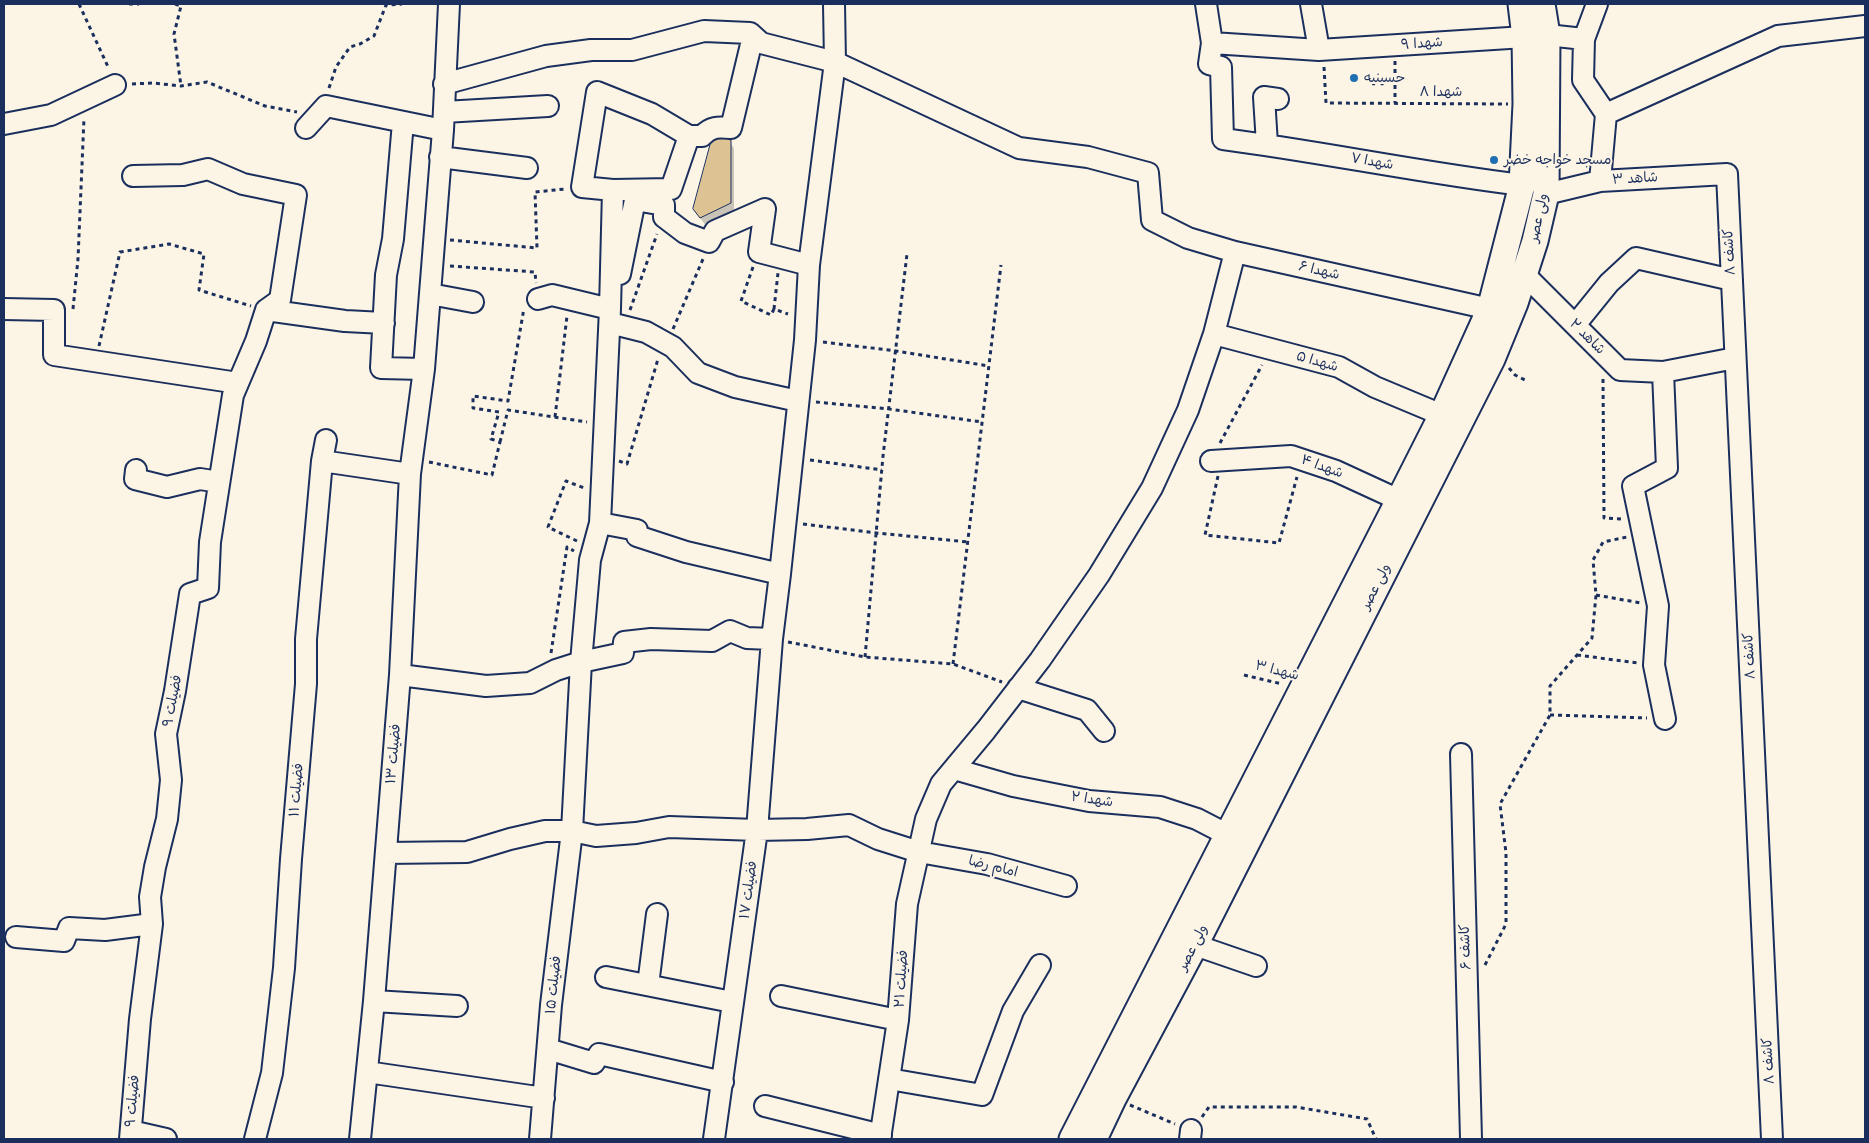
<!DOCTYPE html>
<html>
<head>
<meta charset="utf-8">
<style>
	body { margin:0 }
	#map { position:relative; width:1869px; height:1143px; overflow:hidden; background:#fcf5e5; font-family:Sriracha,sans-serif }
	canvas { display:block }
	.frame { position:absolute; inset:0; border:5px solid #1b2f5e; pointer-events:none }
</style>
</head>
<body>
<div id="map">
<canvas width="1869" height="1143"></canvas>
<div class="frame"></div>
</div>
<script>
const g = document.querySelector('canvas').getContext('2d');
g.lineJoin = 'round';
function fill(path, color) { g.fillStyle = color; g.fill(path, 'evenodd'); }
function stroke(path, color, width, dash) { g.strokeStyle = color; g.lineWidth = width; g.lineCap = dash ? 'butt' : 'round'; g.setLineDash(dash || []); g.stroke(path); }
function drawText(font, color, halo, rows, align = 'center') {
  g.font = font + ' Sriracha,"Playpen Sans Arabic",sans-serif'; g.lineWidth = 4; g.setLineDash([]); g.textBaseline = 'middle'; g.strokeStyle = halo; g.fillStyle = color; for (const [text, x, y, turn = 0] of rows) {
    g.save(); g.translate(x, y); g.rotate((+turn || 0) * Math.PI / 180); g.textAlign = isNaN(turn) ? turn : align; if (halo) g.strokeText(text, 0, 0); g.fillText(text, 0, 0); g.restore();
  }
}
fill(new Path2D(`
	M730,141L734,149V212L706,226L694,209Z`), '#0003');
const building = new Path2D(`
	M713,135L731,140V203L700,218L693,209Z`);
fill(building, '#ddc393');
stroke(building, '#1b2f5e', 1);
const minor = new Path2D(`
	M1206,4L1212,43L1209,64L1221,67L1223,139C1323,152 1422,173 1522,185
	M1597,4L1584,39L1583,80L1606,114L1600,181
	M1547,35L1584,39
	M1212,43L1319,50L1311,4
	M1319,50L1525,37
	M444,84L546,56L591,50H632L704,31L750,33L761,43L835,62L1019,148L1088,157L1148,173L1152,220L1188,238L1235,252L1490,309
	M444,112L548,106
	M1606,114L1778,36L1865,26
	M403,122L393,239L386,275L381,368L424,369
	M4,124L51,115L115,85
	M306,128L326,106L443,130
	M689,136L671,189L613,190L582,187L597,92L652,114L689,136H702C711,126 719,127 731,128L753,36
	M1267,144L1264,97L1278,99
	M440,157L527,168
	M133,176L183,175L208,169L243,184L296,195L280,300L266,310
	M1546,194L1600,181L1727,174L1772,1139
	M620,274L635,200L664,205V217L685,233L709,242L715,231L765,209L759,252L809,265L835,62L834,4
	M1524,274L1620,370L1663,372L1735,358
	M430,294L473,302
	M538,299L552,295L610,309
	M4,309L54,310V355L238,383
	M266,310L345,321L384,323
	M610,323L646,332L673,347L698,373L735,387L798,401
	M1575,325L1609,283L1636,258L1732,280
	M1214,334L1339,367L1375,387L1442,415
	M1663,372L1667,468L1633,486L1658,606L1654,665L1665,719
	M322,461L410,474
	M1211,461L1291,456L1336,471L1399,500
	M136,470L135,479L167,487L200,479L219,482
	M600,523L637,530V536L686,552L780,574L805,340L809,265
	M400,675L486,686L530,683L556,670L581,662L623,653L624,642L651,639L712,641L730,631L747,638L772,639L780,574
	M1018,688L1087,710L1104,731
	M1461,754L1471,1139
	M954,769L1013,786L1089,801L1160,807L1197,819L1228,835
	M386,853L467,852L510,839L545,831H572L596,836L636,833L669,827L757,830L807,829L849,825L878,839L919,852L987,864L1066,886
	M16,937L64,941L69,928L105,930L152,924
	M1195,945L1256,966
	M606,977L732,1002
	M648,985L657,914
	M781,996L898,1020
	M374,1001L457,1006
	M548,1049L594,1063L599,1054L723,1082
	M367,1072L544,1098
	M889,1079L982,1095L1013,1011L1040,965
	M765,1106L881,1135
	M131,1131L166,1139
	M130,1139L140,1019L152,924L150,897L155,867L167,819L171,780L166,734L175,691L190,594L208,588L210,542L233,395L256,341L266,310
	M255,1139L272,1073L284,968L291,859L306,684V639L322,461L326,440
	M360,1139L374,1001L400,675L410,474L424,369L443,130L449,4
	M540,1139L551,1005L572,831L581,662L590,560L600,523L610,309L613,190
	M714,1139L757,830L772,639
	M880,1139L898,1020L907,904L926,819L941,784L986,730L1040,660L1099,575L1152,488L1188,410L1214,334L1235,252
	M1190,1139L1191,1130`);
const major = new Path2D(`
	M1072,1139L1399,500L1442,415L1490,309L1522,185L1526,104L1525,37L1521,4
	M1094,1139L1113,1099L1195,945L1492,359L1515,303L1535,241L1546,194L1547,35L1542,4`);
stroke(minor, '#1b2f5e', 24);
stroke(major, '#1b2f5e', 29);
stroke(new Path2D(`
	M79,4L109,69
	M129,4H139
	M175,4L181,6L174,34L181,86
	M1395,61V103
	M1324,67L1326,103L1508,104
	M132,84L153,83L181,86L207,82L265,106L297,112
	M329,88L336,67L350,47L360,44L374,36L386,5L402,4
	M450,240L537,248L535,192L565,189
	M450,266L535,272L536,283
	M753,267L741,301L771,315L774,309L788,314
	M73,309L78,259L84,118
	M774,309L778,273
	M630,310L657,234
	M673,329L703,259
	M823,342L896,351L989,366
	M99,346L120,252L169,244L204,254L199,290L251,306
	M1509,368L1515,375L1527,381
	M1603,379L1604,518L1622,519
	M816,402L889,409L982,422
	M555,417L567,316
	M500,442L508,410L587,422
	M1220,443L1262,365
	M810,460L882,470
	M619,461L627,464L658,359
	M429,462L492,475L500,442L491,439L499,412L473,408V396L508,401L524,308
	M1218,476L1205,535L1279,543L1297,477
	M803,524L877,533L968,542
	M577,541L548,527L566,481L584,488
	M1596,595L1641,603
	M788,642L865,657L953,664L1002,682
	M551,653L567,547L574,551
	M1577,655L1638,663
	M865,657L883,456L907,254
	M953,664L1001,265
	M1244,675L1282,684
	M1550,715L1647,718
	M1485,965L1506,924V853L1500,804L1550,715V686L1592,638L1596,595L1593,560L1603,542L1627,537
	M1130,1105L1175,1124
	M1202,1117L1209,1107H1296L1367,1119L1376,1139`), '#1b2f5e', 3, [4, 4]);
stroke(minor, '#fcf5e5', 20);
stroke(major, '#fcf5e5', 25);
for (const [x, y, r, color] of [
	[1354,78,5,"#1f6fb2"],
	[1494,160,5,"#1f6fb2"]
]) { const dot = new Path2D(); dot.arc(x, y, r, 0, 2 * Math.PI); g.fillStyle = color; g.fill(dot); stroke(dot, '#fcf5e5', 2); }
drawText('14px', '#1b2f5e', '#fcf5e5', [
	["شهدا ۹",1422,44,-4],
	["شهدا ۸",1441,92],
	["شهدا ۷",1372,162,10],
	["شاهد ۳",1635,179,-3],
	["ولی عصر",1539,218,-78],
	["کاشف ۸",1730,252,-93],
	["شهدا ۶",1319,271,13],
	["شاهد ۲",1587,337,45],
	["شهدا ۵",1317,362,16],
	["شهدا ۴",1322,467,20],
	["ولی عصر",1376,587,-63],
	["کاشف ۸",1750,656,-93],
	["شهدا ۳",1277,671,14],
	["فضیلت ۹",173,701,-79],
	["فضیلت ۱۳",394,754,-85],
	["فضیلت ۱۱",297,790,-85],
	["شهدا ۲",1092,800,8],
	["امام رضا",993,867,14],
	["فضیلت ۱۷",749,890,-82],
	["کاشف ۶",1466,947,-92],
	["ولی عصر",1193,948,-63],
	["فضیلت ۲۱",902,979,-86],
	["فضیلت ۱۵",554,985,-84],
	["کاشف ۸",1769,1061,-93],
	["فضیلت ۹",133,1101,-85]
]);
drawText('14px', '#1b2f5e', '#fcf5e5', [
	["حسینیه",1364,78],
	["مسجد خواجه خضر",1504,160]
], 'left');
</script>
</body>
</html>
